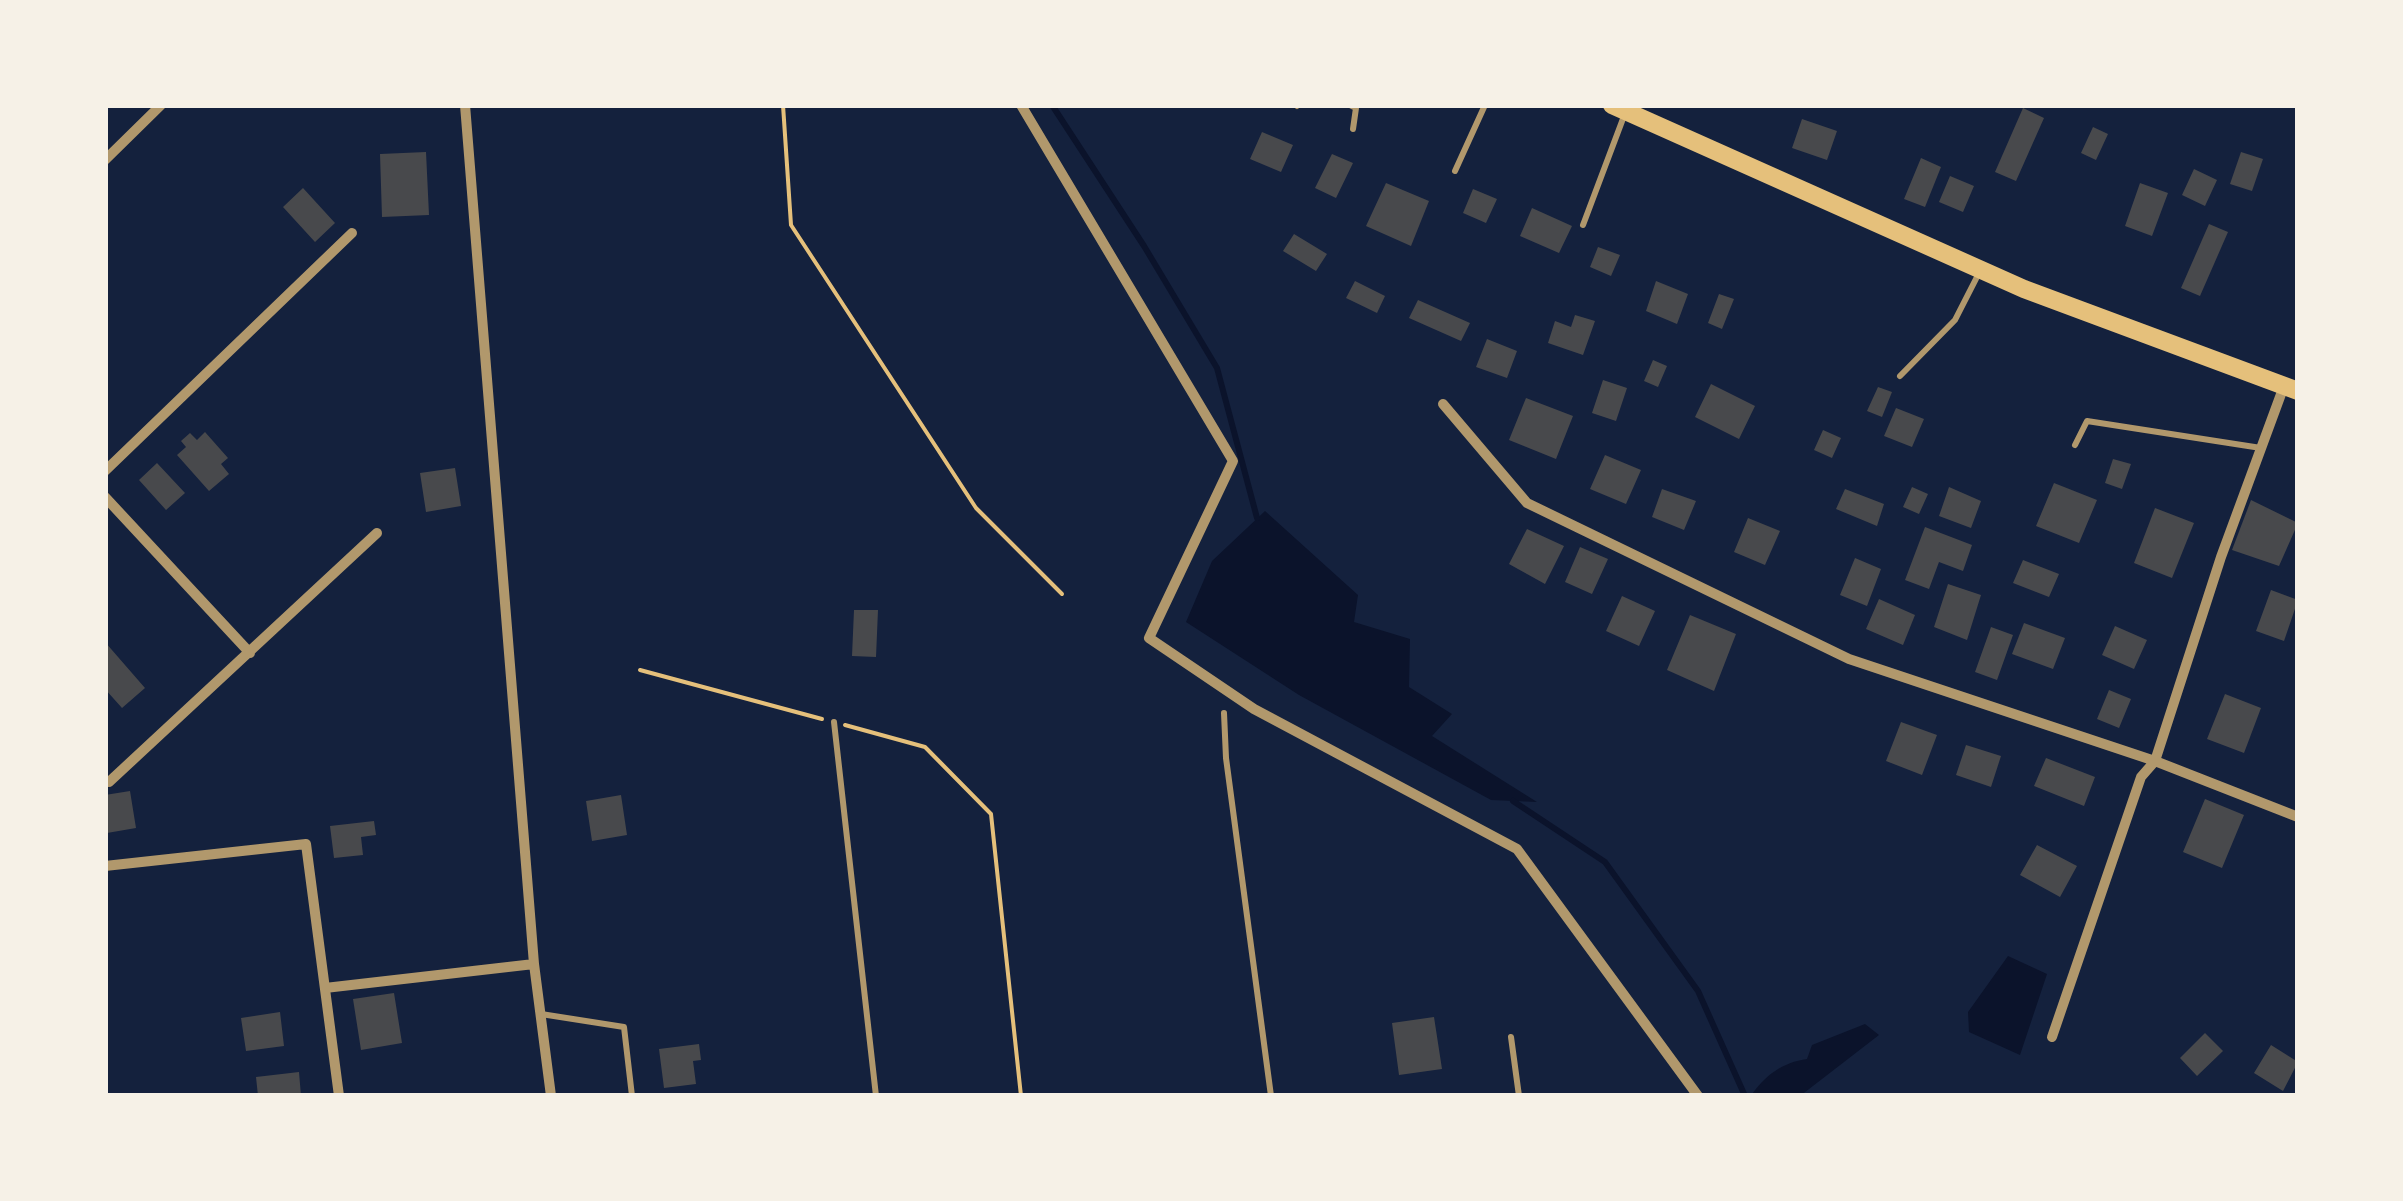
<!DOCTYPE html>
<html>
<head>
<meta charset="utf-8">
<style>
	body { margin:0 }
	#map { position:relative; width:2403px; height:1201px; overflow:hidden; background:#14213d; font-family:"Sofia Sans Condensed",sans-serif }
	canvas { display:block }
	.frame { position:absolute; inset:0; border:108px solid #f6f1e7; pointer-events:none }
</style>
</head>
<body>
<div id="map">
<canvas width="2403" height="1201"></canvas>
<div class="frame"></div>
</div>
<script>
const g = document.querySelector('canvas').getContext('2d');
g.lineJoin = 'round';
function fill(path, color) { g.fillStyle = color; g.fill(path, 'evenodd'); }
function stroke(path, color, width, dash) { g.strokeStyle = color; g.lineWidth = width; g.lineCap = dash ? 'butt' : 'round'; g.setLineDash(dash || []); g.stroke(path); }
fill(new Path2D(`
	M1265,511L1358,595L1354,622L1410,639L1409,687L1452,714L1432,736L1537,802L1491,800L1299,695L1186,622L1212,561Z
	M2008,956L2047,974L2020,1055L1969,1032L1968,1012Z
	M1865,1024L1879,1035L1800,1096H1751C1764,1076 1783,1062 1807,1059L1812,1045Z`), '#0b132b');
stroke(new Path2D(`
	M1052,105L1144,246L1217,368L1257,518
	M1513,801L1605,862L1698,991L1745,1096`), '#0b132b', 6);
fill(new Path2D(`
	M2023,108L2044,118L2016,181L1995,172Z
	M1802,119L1837,131L1827,160L1792,148Z
	M2093,127L2108,134L2096,160L2081,153Z
	M1262,132L1293,145L1281,172L1250,159Z
	M426,152L429,215L382,217L380,154Z
	M2241,152L2263,159L2252,191L2230,184Z
	M1332,154L1353,163L1336,198L1315,188Z
	M1921,158L1941,167L1925,207L1904,199Z
	M2194,169L2217,180L2205,206L2182,195Z
	M1950,176L1974,186L1963,212L1939,202Z
	M1386,183L1429,201L1411,246L1366,226Z
	M2140,183L2168,193L2152,236L2125,226Z
	M303,188L335,223L315,242L283,207Z
	M1473,189L1497,199L1486,223L1463,213Z
	M1532,208L1572,226L1559,253L1520,236Z
	M2209,224L2228,232L2200,296L2181,288Z
	M1294,234L1327,254L1316,271L1283,251Z
	M1598,247L1620,255L1611,276L1590,267Z
	M1355,281L1385,296L1377,313L1346,298Z
	M1656,281L1688,294L1677,324L1646,311Z
	M1719,294L1734,299L1722,329L1708,323Z
	M1418,300L1470,323L1461,341L1409,318Z
	M1575,315L1595,321L1583,355L1548,343L1555,321L1571,327Z
	M1487,339L1517,351L1507,378L1476,367Z
	M1653,360L1667,366L1658,387L1644,381Z
	M1603,380L1627,388L1616,421L1592,413Z
	M1711,384L1755,406L1739,439L1695,417Z
	M1878,387L1892,392L1882,417L1867,411Z
	M1526,398L1573,416L1556,459L1509,440Z
	M1896,408L1924,419L1912,447L1884,436Z
	M1823,430L1841,438L1832,458L1814,450Z
	M205,432L228,458L221,464L229,474L209,491L177,455L186,447L181,441L190,433L197,440Z
	M1605,455L1641,470L1626,504L1590,489Z
	M2113,459L2131,464L2122,489L2105,483Z
	M157,463L185,493L166,510L139,480Z
	M455,468L461,506L426,512L420,473Z
	M2054,483L2097,500L2079,543L2036,526Z
	M1912,487L1928,494L1919,514L1903,507Z
	M1949,487L1981,501L1971,528L1939,516Z
	M1662,489L1696,501L1684,530L1652,517Z
	M1845,489L1884,504L1877,526L1836,509Z
	M2251,500L2298,523L2279,566L2232,550Z
	M2155,508L2194,523L2172,578L2134,563Z
	M1748,518L1780,531L1765,565L1734,552Z
	M1925,527L1972,545L1963,571L1939,562L1929,589L1905,580Z
	M1527,529L1564,546L1545,584L1509,564Z
	M1580,547L1608,559L1592,594L1565,582Z
	M1855,558L1881,569L1867,606L1840,595Z
	M2023,560L2059,574L2049,597L2013,583Z
	M1948,584L1981,595L1967,640L1934,627Z
	M2271,590L2298,600L2284,641L2256,631Z
	M1622,596L1655,611L1639,646L1606,631Z
	M1879,599L1915,615L1903,645L1866,629Z
	M854,610H878L876,657L852,656Z
	M1690,615L1736,634L1714,691L1667,670Z
	M2024,623L2065,638L2053,669L2012,654Z
	M2115,626L2147,640L2134,669L2102,655Z
	M1991,627L2013,635L1997,680L1975,672Z
	M105,642L145,688L122,708L105,689Z
	M2109,690L2131,699L2119,728L2097,719Z
	M2225,694L2261,708L2244,753L2207,739Z
	M1901,722L1937,735L1922,775L1886,761Z
	M1966,745L2001,756L1991,787L1956,775Z
	M2046,758L2095,777L2084,806L2034,786Z
	M130,791L136,828L107,833L105,795Z
	M621,795L627,835L592,841L586,801Z
	M2205,799L2244,815L2222,868L2183,852Z
	M374,821L376,835L361,837L363,855L334,858L330,826Z
	M2037,845L2077,866L2060,897L2020,875Z
	M394,993L402,1043L361,1050L353,999Z
	M280,1012L284,1046L246,1051L241,1018Z
	M1434,1017L1442,1069L1399,1075L1392,1023Z
	M2205,1033L2223,1051L2197,1076L2180,1058Z
	M699,1044L701,1060L693,1061L696,1084L664,1088L659,1049Z
	M2271,1045L2298,1062L2283,1091L2254,1073Z
	M299,1072L301,1096H258L256,1077Z`), '#48494c');
stroke(new Path2D(`
	M783,105L791,225L976,508L1062,594
	M640,670L822,719
	M845,725L925,747L991,814L1021,1096`), '#e5c07b', 4);
stroke(new Path2D(`
	M1350,105L1356,108L1353,129
	M1297,106L1298,105
	M1455,171L1485,105
	M1583,225L1624,116
	M1900,376L1955,320L1980,271
	M2075,445L2087,421L2261,448
	M1224,713L1226,758L1271,1096
	M834,722L876,1096
	M541,1014L624,1027L632,1096
	M1511,1037L1519,1096`), '#b1986c', 6);
stroke(new Path2D(`
	M465,105L534,964L551,1096
	M1021,105L1233,461L1149,638L1254,709L1517,849L1698,1096
	M105,160L161,105
	M1443,404L1527,503L1849,659L2155,761L2298,817
	M105,471L352,233
	M105,497L250,653
	M109,782L377,533
	M105,866L306,844L339,1096
	M325,988L534,964
	M2052,1037L2141,777L2155,761L2221,557L2284,386`), '#b1986c', 10);
stroke(new Path2D(`
	M1612,105L2024,289L2298,391`), '#e5c07b', 18);
</script>
</body>
</html>
